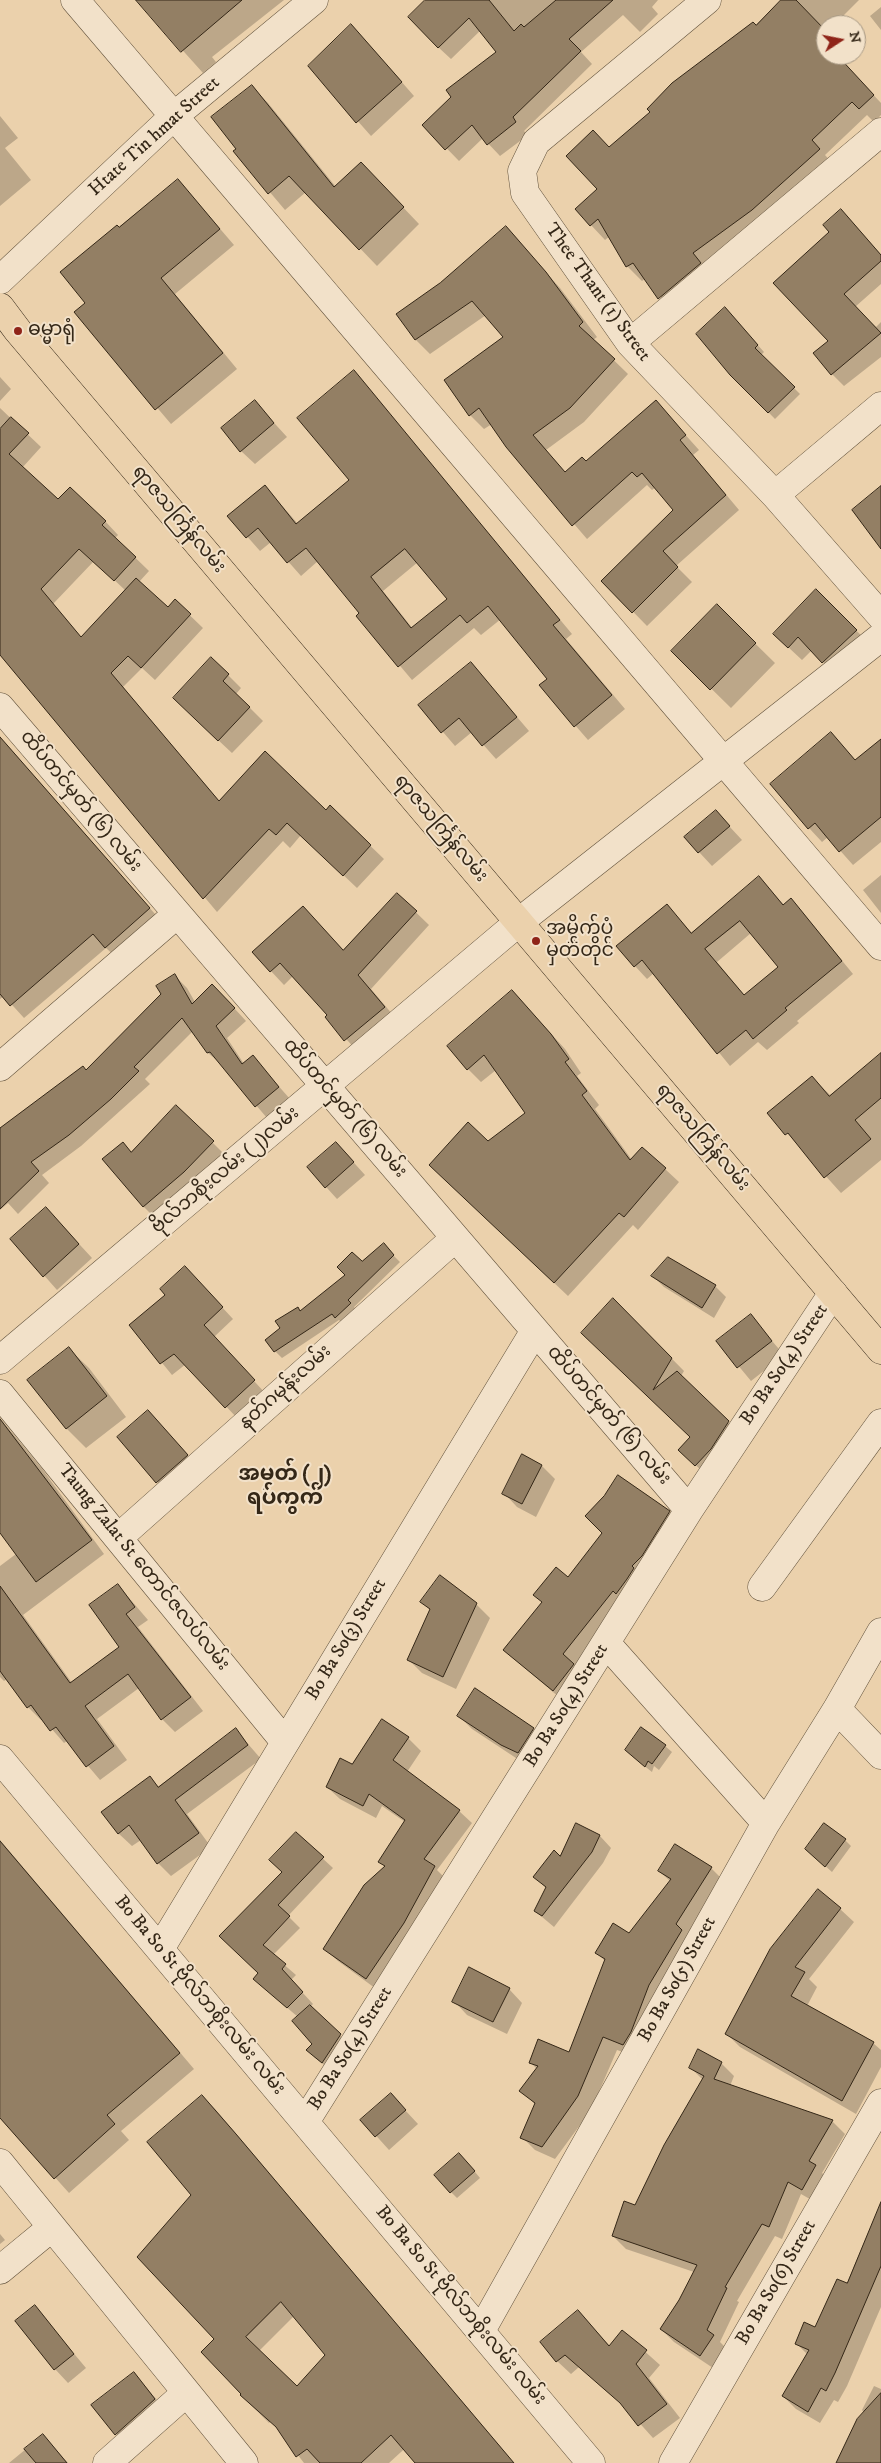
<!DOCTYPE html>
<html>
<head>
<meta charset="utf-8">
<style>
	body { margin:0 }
	#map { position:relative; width:881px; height:2463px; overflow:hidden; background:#ebd1ac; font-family:"IM FELL DW Pica",serif }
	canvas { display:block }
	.north { position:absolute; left:816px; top:15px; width:50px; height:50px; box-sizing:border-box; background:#f2e1c9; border:1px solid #a69782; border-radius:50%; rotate:79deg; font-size:14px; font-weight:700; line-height:20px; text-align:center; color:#342717 }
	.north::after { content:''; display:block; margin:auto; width:18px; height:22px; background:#8f2418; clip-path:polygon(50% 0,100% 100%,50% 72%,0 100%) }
</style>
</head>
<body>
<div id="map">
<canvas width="881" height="2463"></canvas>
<div class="north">N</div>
</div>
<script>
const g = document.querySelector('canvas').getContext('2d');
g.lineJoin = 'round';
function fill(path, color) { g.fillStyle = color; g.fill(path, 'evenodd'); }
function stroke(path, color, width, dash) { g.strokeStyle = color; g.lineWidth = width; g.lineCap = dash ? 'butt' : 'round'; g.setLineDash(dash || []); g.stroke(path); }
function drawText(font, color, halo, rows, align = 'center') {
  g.font = font + ' "IM FELL DW Pica","Noto Sans Myanmar",serif'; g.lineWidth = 4; g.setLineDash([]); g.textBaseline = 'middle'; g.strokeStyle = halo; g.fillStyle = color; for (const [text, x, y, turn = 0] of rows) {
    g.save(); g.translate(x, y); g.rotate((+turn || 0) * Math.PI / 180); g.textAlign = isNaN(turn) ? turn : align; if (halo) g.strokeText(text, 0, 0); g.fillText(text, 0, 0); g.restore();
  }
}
fill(new Path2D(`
	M147,0H284L212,57L216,62L203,73L142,5Z
	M427,0H658L652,7L658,14L640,32L623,15L581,52L592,64L524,131L528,135L500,156L483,138L459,161L424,125L498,52L481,30L451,59L438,47Z
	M783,0H859L834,25H826V55H836L881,103V115L874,122L867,115L825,155L833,164L674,312L645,279L642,281L627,266L610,236L605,240L576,209L599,189L610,148L756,26Z
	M881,7V30L870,16Z
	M364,39L414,96L371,136L309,66Z
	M252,87L268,103L336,187L377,180L419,224L377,266L306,192L285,210L235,151L237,149Z
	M0,116L18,138L5,148L31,180L0,206Z
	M178,180L234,245L175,294L237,369L171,424L76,312L87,303L119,229Z
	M853,223L881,255V284L855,307L876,327L881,322V357L844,386L832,374L831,232Z
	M506,228L560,288L597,337L593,340L628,374L584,422L546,450L566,473L586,462L656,402L699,450L693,455L739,510L676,566L692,582L647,626L603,581L675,510L656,487L652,490L647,485L587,539L507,446L492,424L484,429L470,415L505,338L486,315L430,354L416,340L398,314L441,284Z
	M731,315L764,352L761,355L800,394L775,419L731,374Z
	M354,372L572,634L566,639L625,709L588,740L541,686L549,679L501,619L481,635L474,628L412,680L358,616L361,613L318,561L301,576L271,542L260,551L229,516L265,486L298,524L351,480ZM418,562L449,599L413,629L383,591Z
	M0,377L11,389L0,401Z
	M255,402L287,437L255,464L241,451Z
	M0,408L41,447L22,468L58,501L105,521L118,535L115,538L149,571L139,582L168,609L175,601L203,628L155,680L142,668L123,687L220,802L326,812L330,807L384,859L357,888L301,835L290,848L283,841L217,912L0,653ZM94,561L126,591L82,638L53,604Z
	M816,591L870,644L836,676L812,650L802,660L788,647Z
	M717,606L775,663L731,708L673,651Z
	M471,663L529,731L496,759L472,732L455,746L420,705Z
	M228,675L241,688L236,694L263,721L232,753L188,712Z
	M831,734L856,761L881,741V842L853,865L828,837L822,842L809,828Z
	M0,737L162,922L119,960L106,948L24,1018L4,996L0,999Z
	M716,812L742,840L712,866L699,852Z
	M881,875V913L863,890Z
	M759,877L784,905L791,900L803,913L853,974L797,1021L799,1023L767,1050L758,1042L730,1066L654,973L647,979L635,966L667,906L692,933ZM751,933L779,967L745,996L717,962Z
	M397,894L429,925L371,989L398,1021L359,1053L326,1017L329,1015L293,976L284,985L254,953L344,951Z
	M175,976L187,988L195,1002L224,997L246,1021L227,1038L244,1064L253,1057L290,1099L267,1118L221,1064L208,1053L193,1031L145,1079L150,1084L81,1146L42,1175L49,1183L18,1214L8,1203L0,1210V1130L86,1071L162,994Z
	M512,991L565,1049L581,1073L577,1076L599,1105L595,1109L632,1160L665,1169L679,1182L638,1230L633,1225L568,1296L444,1179L527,1114L496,1070L481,1082L468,1069Z
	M881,1054V1160L841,1193L769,1113L812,1077L831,1096Z
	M176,1106L226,1156L157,1220L143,1206L123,1144L132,1153Z
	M347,1155L365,1175L337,1199L308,1167Z
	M46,1208L92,1258L57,1290L12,1239Z
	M390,1252L400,1262L354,1307L357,1311L342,1323L339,1320L282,1358L275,1351L267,1340L301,1312Z
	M653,1276L715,1286L726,1297L714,1318L664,1287Z
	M196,1279L233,1319L214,1337L265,1393L238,1419L186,1364L172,1375L131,1325Z
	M613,1299L684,1371L681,1376L741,1435L708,1477L680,1450L691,1438L595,1345Z
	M750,1315L784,1355L751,1381L718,1341Z
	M69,1349L89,1368L126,1417L86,1448L66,1428Z
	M148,1411L200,1469L170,1496L118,1437Z
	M0,1418L43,1470L104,1554L23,1615L72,1683L121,1647L118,1585L148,1620L138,1627L203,1711L175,1732L162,1719L139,1688L97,1719L127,1760L100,1780L67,1741L64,1743L43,1719L41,1720L28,1707L7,1679L4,1681L0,1677V1566L16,1554L0,1532Z
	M542,1466L555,1479L536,1517L517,1507L504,1493Z
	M669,1512L682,1526L567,1704L504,1650L543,1603L535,1595L568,1578Z
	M422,1602L476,1604L490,1618L456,1689L422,1673L409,1660L431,1611Z
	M458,1715L533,1729L546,1742L531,1765L516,1758L472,1729Z
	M236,1730L261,1759L187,1814L211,1847L171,1876L158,1863L141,1840L132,1846L118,1833L150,1778L159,1787Z
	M408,1738L421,1751L407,1772L459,1811L472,1823L437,1870L447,1880L379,1991L338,1961L325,1949L386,1868L380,1861L405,1822L382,1806L376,1818L340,1799L327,1787L352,1765Z
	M665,1746L672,1752L659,1770L654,1766L652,1772L633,1757Z
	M576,1825L600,1836L611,1848L603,1863L554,1927L535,1911L546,1888L535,1877L561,1858Z
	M296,1834L333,1868L288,1916L300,1928L273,1955L296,1975L291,1980L313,2004L310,2007L347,2042L329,2069L314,2057L313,2044L298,2017L265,1989L259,1973L221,1936L283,1872Z
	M0,1840L194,2069L121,2131L129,2140L69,2193L0,2116Z
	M845,1840L851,1846L832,1872L813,1855Z
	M711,1868L724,1881L637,2057L617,2050L591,2110L555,2159L535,2150L522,2137L536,2105L521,2091L537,2069L530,2062L570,2054L605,1961L596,1952L629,1935L671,1882L659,1871Z
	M840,1909L854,1922L809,1979L817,1987L807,2006L873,2043L881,2050V2067L856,2114L740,2047L726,2033Z
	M509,1989L522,2003L507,2034L467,2015L454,2001Z
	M721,2063L734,2076L730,2086L832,2121L845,2134L822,2173L828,2179L815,2202L801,2194L782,2239L775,2236L737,2301L739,2302L720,2342L726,2348L713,2368L674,2342L661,2329L680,2301L694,2272L626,2249L613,2236L636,2206L703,2080L691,2068Z
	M391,2095L418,2124L389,2150L362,2120Z
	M202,2097L216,2110L514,2463H416L437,2419L389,2463H304L278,2429L271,2421L269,2423L241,2395L216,2339L193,2195ZM294,2316L326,2355L297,2388L259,2351Z
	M466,2161L480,2178L457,2198L451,2192Z
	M881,2224V2307L847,2386L838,2402L834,2400L820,2423L796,2409L783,2396L807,2354L797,2344L816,2328L847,2285Z
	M0,2234L5,2240L0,2244Z
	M35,2307L86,2368L68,2383L55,2369Z
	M578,2311L610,2346L622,2331L660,2365L649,2378L680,2418L653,2438L626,2408L579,2367L571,2374L557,2361Z
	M134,2373L168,2413L129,2448L92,2406Z
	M874,2386L881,2389V2463H837L864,2413L862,2410Z
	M43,2435L68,2463H9Z`), '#0003');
const building = new Path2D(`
	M136,0H242L181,52Z
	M425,0H489L514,31L521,24L524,27L556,0H613L569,39L581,51L513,117L516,122L487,145L472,125L445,150L422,125L451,97L446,90L496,52L469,18L438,48L408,17Z
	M781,0H796L826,31V55H837L874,95L859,109L852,102L812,140L820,149L752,210L693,253L701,263L658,299L633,263L626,267L598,219L590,226L575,209L597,189L566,156L593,130L609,147L650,112L647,109L672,83L753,22L756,25Z
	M351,24L402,82L356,123L308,66Z
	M252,85L334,187L361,162L404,207L359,250L289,176L268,194L233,151L236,149L211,117Z
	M178,179L220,229L161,278L223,353L155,410L74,312L85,303L60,272L117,225L119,227Z
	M841,209L881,255V261L844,294L881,333L831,375L813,353L828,341L773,283L829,232L823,225Z
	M506,226L546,272L583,322L579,326L615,359L570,408L533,435L565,472L582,457L586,461L656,400L686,435L680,440L726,495L663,551L678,567L632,613L601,581L673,510L642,473L637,477L632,472L572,526L506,447L479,408L469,416L444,380L503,337L472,301L415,340L396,314L440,283Z
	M725,307L758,345L755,348L795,387L768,413L730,375L696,334Z
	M354,370L560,620L553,625L612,695L574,727L539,685L547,679L488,606L467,623L460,615L398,667L356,616L359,613L306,548L287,563L258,528L246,538L227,516L265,485L296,524L349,480L297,418ZM405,549L447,599L411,628L371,577Z
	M255,400L274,423L240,452L221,428Z
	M11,417L29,433L9,454L58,499L70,487L106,521L102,525L136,557L114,581L79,549L41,589L81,637L136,578L168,607L175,599L191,614L141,668L128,656L111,673L219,801L265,751L326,810L330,805L371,845L343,876L287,823L276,835L269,829L203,899L0,655V429Z
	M881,486V549L852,510Z
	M816,589L857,630L822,663L798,637L788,648L773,634Z
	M717,604L756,643L710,690L671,651Z
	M211,657L229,674L223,681L250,707L218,741L173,698Z
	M471,662L517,717L482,746L459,718L441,733L418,705Z
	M831,732L855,760L881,739V817L839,852L815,823L808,829L770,784Z
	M0,737L150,908L105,948L93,934L10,1006L0,994Z
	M716,810L730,826L698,853L684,837Z
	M759,876L783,905L791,898L842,961L785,1008L787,1010L753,1039L746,1030L717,1054L642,960L634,967L616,946L667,904L691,933ZM740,921L778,967L744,995L705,949Z
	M397,893L417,911L358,975L385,1007L344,1041L325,1017L327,1015L280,963L270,972L252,952L303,906L343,950Z
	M175,974L192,1004L212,984L235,1008L216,1026L242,1064L253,1055L279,1087L255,1107L210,1052L207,1053L182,1018L134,1067L139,1071L111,1099L69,1135L31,1162L39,1171L0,1209V1128L83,1066L86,1070L161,994L156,986Z
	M512,990L551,1034L569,1059L565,1062L587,1091L582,1095L630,1160L642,1147L666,1168L624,1217L619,1213L554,1283L429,1165L468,1122L488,1141L525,1113L484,1055L467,1070L447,1046Z
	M881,1053V1098L855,1120L871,1139L824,1178L788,1133L785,1135L767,1113L812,1076L829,1096Z
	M176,1105L214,1141L184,1172L143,1207L102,1159L123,1142L131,1152Z
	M336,1142L354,1162L325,1188L307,1167Z
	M46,1207L79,1244L43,1277L10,1239Z
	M384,1243L394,1255L348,1300L351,1303L335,1318L332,1314L274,1352L265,1340L280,1328L275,1321L298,1307L300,1311L345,1275L337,1267L352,1252L362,1261Z
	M668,1257L716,1285L702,1308L651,1276Z
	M185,1266L223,1307L204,1325L255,1380L225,1408L174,1354L160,1364L129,1325L165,1295L160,1289Z
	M613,1298L672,1358L653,1390L677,1371L729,1421L711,1449L695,1466L678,1450L690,1437L581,1333Z
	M751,1314L772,1341L737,1368L716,1341Z
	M69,1347L107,1396L66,1429L27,1380Z
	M148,1410L188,1455L156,1483L117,1437Z
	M0,1419L92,1540L36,1582L0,1533Z
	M522,1454L542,1465L522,1504L502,1494Z
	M618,1475L670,1511L642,1556L632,1566L634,1568L627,1579L616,1594L613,1591L563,1654L574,1664L553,1691L503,1650L542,1602L533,1595L556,1567L568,1577L602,1533L585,1516L604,1496Z
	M440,1575L477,1603L443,1677L407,1660L430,1609L420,1602Z
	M118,1584L135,1607L126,1614L191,1697L161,1720L128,1674L85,1706L114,1746L86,1767L56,1727L50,1731L31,1705L27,1708L0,1671V1586L70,1683L119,1647L89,1605Z
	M475,1688L534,1728L518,1753L501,1745L457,1716Z
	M382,1719L409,1737L393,1760L460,1810L424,1859L435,1866L404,1923L366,1979L323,1949L364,1885L385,1866L378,1862L405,1820L369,1794L363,1806L326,1787L340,1758L352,1764Z
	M641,1727L666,1745L652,1764L648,1761L645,1767L625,1750Z
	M236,1728L248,1745L175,1800L199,1833L157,1864L129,1825L118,1834L101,1812L150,1776L158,1787Z
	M576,1823L600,1835L592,1852L542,1916L534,1911L546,1887L533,1877L554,1850L560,1856Z
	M824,1823L846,1839L825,1867L805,1849Z
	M296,1832L324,1857L278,1905L290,1916L263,1945L286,1964L282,1969L303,1992L287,2008L253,1979L258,1973L219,1936L282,1872L269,1860Z
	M0,1841L180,2053L107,2115L115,2124L54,2179L0,2118Z
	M675,1844L712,1867L676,1924L682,1930L649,1985L631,2032L623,2045L603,2037L578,2096L542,2147L520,2138L535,2103L519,2091L538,2066L529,2063L538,2039L569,2052L605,1959L595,1953L613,1923L629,1933L671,1879L658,1871Z
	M818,1889L841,1908L795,1967L805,1972L791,1996L874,2042L842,2101L725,2034L770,1949Z
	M469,1967L510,1988L493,2022L452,2002Z
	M310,2005L341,2034L322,2063L306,2050L312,2044L292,2021Z
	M698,2049L722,2062L714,2079L833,2120L809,2161L816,2165L802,2190L788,2182L769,2227L762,2224L725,2287L727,2288L707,2330L714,2335L700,2356L660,2329L679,2300L697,2265L612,2236L624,2201L635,2205L664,2145L704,2076L689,2068Z
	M391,2093L406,2110L375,2137L360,2120Z
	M202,2095L236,2134L514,2463H415L391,2435L361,2463H320L307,2449L296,2457L276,2427L240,2395L241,2394L201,2352L214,2339L137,2257L191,2195L147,2142ZM281,2302L325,2355L297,2386L246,2337Z
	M459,2153L475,2171L450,2193L434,2175Z
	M881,2202V2266L835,2373L826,2391L821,2388L808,2412L782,2396L809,2350L795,2344L804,2322L815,2327L837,2279L847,2283Z
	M35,2305L74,2354L54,2370L15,2321Z
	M578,2310L609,2346L622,2330L647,2350L636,2364L667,2404L638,2426L620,2403L565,2355L556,2362L540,2342Z
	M134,2372L155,2399L115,2435L91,2405Z
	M881,2393V2463H836L857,2419Z
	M43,2434L67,2463H36L24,2449Z`);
fill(building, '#937f64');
stroke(building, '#342717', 1);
const minor = new Path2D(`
	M75,0L881,946
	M707,0L536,142L522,171L525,193L630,343L775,495L881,616
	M0,280L174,116L314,0
	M630,343L881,132
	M775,495L881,406
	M0,707L689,1510
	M0,1067L176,915
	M0,1360L519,922L881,637
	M0,1394L285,1742
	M118,1538L454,1239
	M762,1587L881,1423
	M606,1643L766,1823
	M837,1709L881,1755
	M0,1759L591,2463
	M160,1949L534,1332
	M305,2122L689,1510L833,1293
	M0,2163L244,2463
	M0,2270L51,2228
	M481,2331L766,1823L837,1709L881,1632
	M107,2463L186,2393
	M673,2463L881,2103`);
const major = new Path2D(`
	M0,307L18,331L881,1350`);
stroke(minor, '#62523c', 29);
stroke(major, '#342717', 29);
stroke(minor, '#f2e1c9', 28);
stroke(major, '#ebd1ac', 28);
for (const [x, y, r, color] of [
	[18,331,5,"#8f2418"],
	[536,941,5,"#8f2418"]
]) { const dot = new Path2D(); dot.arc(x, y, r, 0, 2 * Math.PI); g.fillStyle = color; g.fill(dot); stroke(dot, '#f2e1c9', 2); }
drawText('19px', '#342717', '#f2e1c9', [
	["Htate Tin hmat Street",155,137,-42],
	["Thee Thant (1) Street",597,293,54],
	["ရာဇသင်္ကြန်လမ်း",178,520,50],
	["ထိပ်တင်မှတ် (၆) လမ်း",80,802,50],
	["ရာဇသင်္ကြန်လမ်း",440,829,50],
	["ထိပ်တင်မှတ် (၆) လမ်း",344,1109,49],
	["ရာဇသင်္ကြန်လမ်း",702,1138,50],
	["ဗိုလ်ဘစိုးလမ်း (၂)လမ်း",226,1171,-40],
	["Bo Ba So(4) Street",785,1365,-56],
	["နတ်ဂမုန်းလမ်း",286,1388,-42],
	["ထိပ်တင်မှတ် (၆) လမ်း",608,1416,49],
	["Taung Zalat St တောင်ဇလပ်လမ်း",143,1568,51],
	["Bo Ba So(3) Street",347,1640,-59],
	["Bo Ba So(4) Street",567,1706,-58],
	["Bo Ba So(5) Street",678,1980,-61],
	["Bo Ba So St ဗိုလ်ဘစိုးလမ်း လမ်း",199,1996,50],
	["Bo Ba So(4) Street",351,2049,-58],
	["Bo Ba So(6) Street",777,2283,-60],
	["Bo Ba So St ဗိုလ်ဘစိုးလမ်း လမ်း",460,2306,50]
]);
drawText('19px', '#342717', '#f2e1c9', [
	["ဓမ္မာရုံ",28,331],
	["အမှိုက်ပုံ",546,930],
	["မှတ်တိုင်",546,952]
], 'left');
drawText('bold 21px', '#342717', '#f2e1c9', [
	["အမှတ် (၂)",285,1476],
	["ရပ်ကွက်",285,1500]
]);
</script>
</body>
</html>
